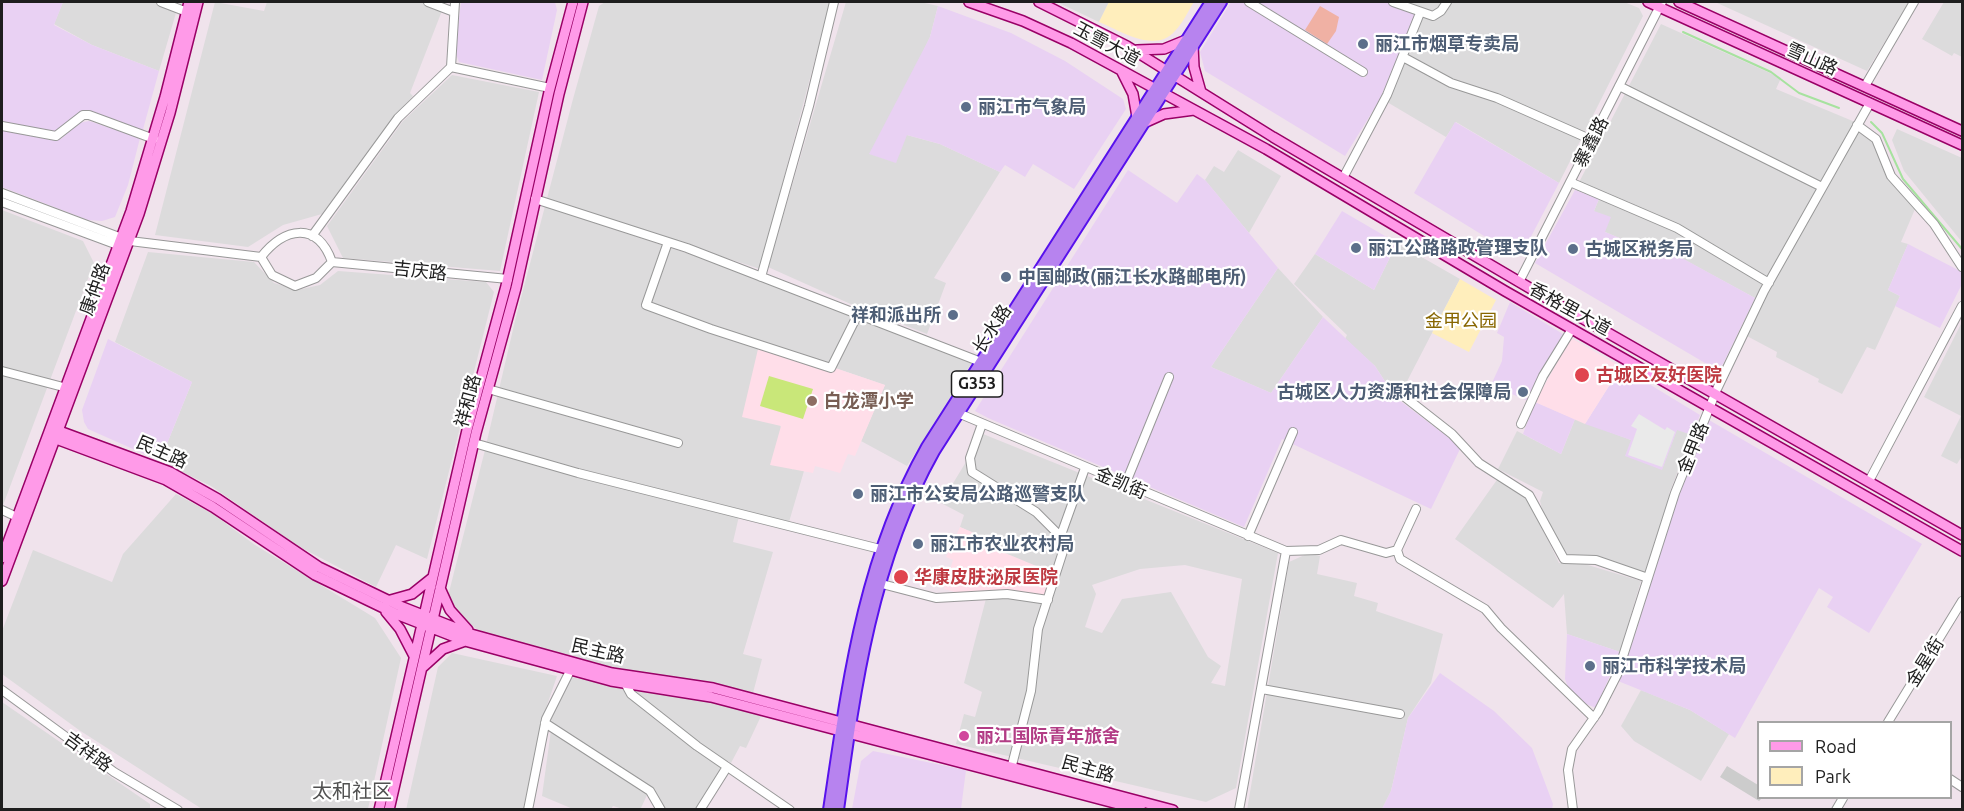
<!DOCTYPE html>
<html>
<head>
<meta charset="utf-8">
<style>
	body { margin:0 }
	#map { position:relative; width:1964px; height:811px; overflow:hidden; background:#f0e3ec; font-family:Ubuntu,sans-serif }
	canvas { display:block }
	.frame { position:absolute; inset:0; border:3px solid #1e1e1e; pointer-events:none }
	.legend { position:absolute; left:1757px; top:721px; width:195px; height:78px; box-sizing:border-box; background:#fff; border:2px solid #a5a5a5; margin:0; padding:8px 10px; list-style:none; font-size:18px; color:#1e1e1e }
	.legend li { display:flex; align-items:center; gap:12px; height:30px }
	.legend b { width:30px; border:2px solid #a5a5a5 }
</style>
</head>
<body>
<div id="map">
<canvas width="1964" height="811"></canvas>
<div class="frame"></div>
<ul class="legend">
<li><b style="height:8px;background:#ff9ae8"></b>Road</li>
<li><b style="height:16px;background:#ffeebc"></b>Park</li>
</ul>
</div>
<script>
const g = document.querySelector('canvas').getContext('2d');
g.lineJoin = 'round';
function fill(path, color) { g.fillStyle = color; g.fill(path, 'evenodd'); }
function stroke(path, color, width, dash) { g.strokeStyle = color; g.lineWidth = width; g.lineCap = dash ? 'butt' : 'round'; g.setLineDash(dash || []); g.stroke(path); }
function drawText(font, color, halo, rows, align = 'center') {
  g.font = font + ' Ubuntu,"Noto Sans SC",sans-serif'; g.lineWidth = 4.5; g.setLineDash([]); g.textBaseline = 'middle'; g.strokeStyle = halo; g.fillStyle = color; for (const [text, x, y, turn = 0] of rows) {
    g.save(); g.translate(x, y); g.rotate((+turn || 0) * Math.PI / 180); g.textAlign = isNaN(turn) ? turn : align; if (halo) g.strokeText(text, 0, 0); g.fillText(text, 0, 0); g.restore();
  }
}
fill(new Path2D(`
	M63,2H167L178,6L159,71L92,45L54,24Z
	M215,2L264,11L267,2L445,3L410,93L413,96L385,129L322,214L283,225L248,247L155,235Z
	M605,2H830L760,269L591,214L589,221L738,270L973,361L907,466L861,441L885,385L835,368L834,372L759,350L793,470V468L804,471L789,522L486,445L515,321L573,99L599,6Z
	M846,2H920L938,6L930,37L910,79L907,135L940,144L1000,172L934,278L946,283L927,334L855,306L768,267Z
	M1057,2H1109L1099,22Z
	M1395,2H1624L1639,8L1643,16L1559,183L1456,122L1446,137L1387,102L1422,13Z
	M1715,2H1909L1867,71Z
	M1944,2H1962V57L1954,53L1952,56L1922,39Z
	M1661,24L1781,78L1776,89L1855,122L1755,298L1648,240L1643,248L1605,232L1594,211L1599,199L1575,190Z
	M452,75L539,92L500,271L343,258L327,226L403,121Z
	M1897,129L1962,158V242L1904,171L1892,140Z
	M1857,131L1874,143L1886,174L1915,209L1901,242L1908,244L1888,290L1900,296L1875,350L1867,347L1842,394L1818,382L1819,379L1776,357L1777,352L1745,335Z
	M1238,150L1281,176L1249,233L1205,180L1214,166L1224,172Z
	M2,210L83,241L94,263L2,508Z
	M1397,243L1460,279L1403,389L1394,395L1375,366L1345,339L1347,335L1294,284L1315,254L1374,290Z
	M148,252L254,262L274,283L297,290L320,285L338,271L486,282L494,292L427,559L396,545L376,587L298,546L211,486L160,461L192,382L115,342Z
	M1278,268L1323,317L1271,393L1211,367Z
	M1962,322V456L1957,464L1941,456L1961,416L1924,397Z
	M1575,419L1631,440L1662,469L1677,429L1692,435L1669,494L1672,496L1646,575L1596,556L1565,555L1544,517L1540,501L1543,492L1498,469L1517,431L1561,454Z
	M983,434L1278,553L1236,788L1206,802L956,744L964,714L975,717L982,692L964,683L1000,545L960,527L964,515L941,503ZM1185,565L1242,579L1225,686L1211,683L1221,666L1208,657L1171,592L1122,599L1102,633L1085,627L1096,594L1092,585L1140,569Z
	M485,450L739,516L733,542L773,552L743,654L762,659L753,693L688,679L627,671L482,633L462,618L448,596Z
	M1499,477L1526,494L1559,563L1578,562L1641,581L1620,652L1567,634L1564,594L1553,608L1455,539Z
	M176,494L213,514L255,545L375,618L401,658L368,809H202L79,730L2,674V631L33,550L112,582L123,554Z
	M1309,553L1320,556L1317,574L1357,583L1354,596L1378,603L1376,611L1443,634L1431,683L1408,718L1391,791L1382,809L1247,810L1289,562ZM1296,691L1358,701L1357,708L1295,696Z
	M452,653L557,676L542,720L524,809L406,810L438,667Z
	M570,677L706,701L761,716L746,748L740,746L731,763L728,761L698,810L664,809L651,790L548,723L549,718Z
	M1641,690L1690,710L1729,734L1701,781L1634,741L1621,726Z
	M2,702L150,804V809H2Z
	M551,730L648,793L640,810L623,809L613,806L611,809H573L542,796Z`), '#dcdbdc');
fill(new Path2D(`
	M2,2H63L54,25L92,45L159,71L142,133L89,113L59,133L2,123Z
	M461,2H555L557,10L542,80L459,62L455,51Z
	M1231,2H1243L1365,78L1368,72L1253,2H1386L1416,15L1379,101L1345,156L1205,71L1200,52Z
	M938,6L1011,33L1065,61L1123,99L1126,109L1074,189L1033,164L1025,177L1005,165L1000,172L940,144L907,135L896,163L869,154L930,37Z
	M89,121L140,138L128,185L115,217L102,221L88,220L2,187V127L61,139L79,123Z
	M1455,122L1559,183L1524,250H1507L1414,193Z
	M1128,170L1177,203L1197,174L1206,181L1278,268L1211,367L1271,393L1323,317L1375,366L1395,397L1461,447L1431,509L1282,439L1244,527L988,418L975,411Z
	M1575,190L1599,199L1594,211L1611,217L1605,232L1643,248L1647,239L1755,298L1723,364L1717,370L1535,263Z
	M1342,211L1397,243L1374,290L1315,254Z
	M1908,244L1962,272V284L1940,328L1895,306L1900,296L1888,290Z
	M1510,302L1563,334L1528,401L1491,385L1502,361L1504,337L1497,333Z
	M108,339L192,382L160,461L88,429L84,422L82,410Z
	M1621,367L1700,415L1692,435L1677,430L1662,470L1625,456L1631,440L1585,424Z
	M1535,402L1575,419L1561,454L1523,434Z
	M1709,420L1922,544L1869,633L1827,607L1833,597L1819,588L1735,738L1690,710L1618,681L1636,632L1664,533Z
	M1567,634L1620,652L1596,708L1576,700L1569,690L1565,679Z
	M1440,673L1494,711L1532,748L1553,804L1552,809H1382L1391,791L1408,718Z
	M873,751L966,770L961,809H852L861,761Z`), '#e9d1f3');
fill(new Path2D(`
	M1571,338L1621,367L1585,424L1535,402Z
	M758,349L834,372L835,368L885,385L855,456L848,454L840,473L815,466L813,473L770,465L781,426L742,417Z
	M960,527L1000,544L998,550L1053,573L1045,597L963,594L944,589L953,560L946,557Z`), '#ffdee9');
fill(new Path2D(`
	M1727,766L1758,785V798H1762L1759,801L1720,777Z`), '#ccc');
fill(new Path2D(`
	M1320,6L1339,17L1336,31L1327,44L1305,30Z`), '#f0b1a4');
fill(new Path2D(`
	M1109,2H1194C1188,11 1183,23 1175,31C1155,54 1121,31 1099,22Z
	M1460,279L1496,300L1469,352L1432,333Z`), '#ffeebc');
fill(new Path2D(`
	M769,376L813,389L803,419L760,406Z`), '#c9e779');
fill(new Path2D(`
	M1639,414L1665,430L1667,427L1675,432L1662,467L1628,455L1637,429L1631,426Z`), '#eaeaea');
stroke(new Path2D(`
	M1683,32L1771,72L1799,93L1839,108
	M1871,122L1882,133L1903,179L1962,249`), '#a7e29f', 2);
const minor = new Path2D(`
	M161,2L187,12
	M428,2L454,12
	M1249,2L1363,72
	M1393,2L1433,16L1441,11L1447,2
	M1403,57L1451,83L1497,98L1592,140
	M451,67L550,88
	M1619,86L1822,187
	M1865,86L1914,2
	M1857,125L1876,139L1891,176L1934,224L1962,267
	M2,126L56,136L83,115H89L154,139
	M1343,178L1387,95L1420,13
	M1570,182L1677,228L1769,283
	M2,193L127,240
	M535,199L687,248L981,362
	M2,202L123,247
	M312,236L398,118L451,67L455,2
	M130,241L261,257
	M668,242L646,305L711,329L831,368L858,314
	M261,257C284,228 317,220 332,262
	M261,257L272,275L295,286L316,278L332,262
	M332,262L508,279
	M761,277L809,106L834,2
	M1519,282L1662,2
	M2,371L67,388
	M488,389L678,443
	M1401,394L1452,434L1479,463L1529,495L1564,559L1596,560L1648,578
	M958,413L1286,551L1319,550L1341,540L1386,553L1397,550L1400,559L1485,609L1501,628L1594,718
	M982,424L970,458L972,472L1036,512L1066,542L1038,629L1031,691L1012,765
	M1521,424L1543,376L1572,329
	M474,443L578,473L880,549
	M1869,481L1962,306
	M1125,485L1169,377
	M2,510L17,517
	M1061,535L1085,468
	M1248,536L1293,432
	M1397,550L1416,509
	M878,583L936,598L1007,594L1048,600
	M625,683L631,694L697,746L790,810
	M1262,689L1400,714
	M2,690L114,772L178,810
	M1888,722L1962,601
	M545,723L650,791L661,810
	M1950,779L1962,787
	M528,810L546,719L570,671
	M700,810L727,767
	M1239,810L1286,551
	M1573,810L1568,770L1572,749L1598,712L1617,675L1675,493L1717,389L1764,291L1870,103
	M1836,810L1843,798`);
const major = new Path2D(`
	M969,2L1023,21L1071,43L1266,149L1505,291L1962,551
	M1039,2L1127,46L1273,137L1545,297L1962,535
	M1648,2L1962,145
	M1679,2L1962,131
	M1193,45L1194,67L1201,92
	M1137,50L1164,49L1186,40
	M1122,72L1133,94L1137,117
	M1144,123L1164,114L1194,110
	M51,428L170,472L218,499L319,567L400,606L471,634L612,673L713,688L1173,810
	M48,436L166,480L213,507L315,575L396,614L465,641L611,681L711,697L1141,810
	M2,558L131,211L165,97L189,2
	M2,581L139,214L170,113L198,2
	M440,588L450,610L468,630
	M387,601L412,594L432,578
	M386,612L400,629L414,656
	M422,668L443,649L465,641
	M379,810L467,430L506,286L549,92L573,2
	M389,810L476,433L516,288L559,94L583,2`);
const highway = new Path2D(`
	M829,810C848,683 863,560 927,447L1211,2
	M838,810C855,686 872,561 934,451L1221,2`);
stroke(minor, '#989898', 10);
stroke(major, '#906', 12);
stroke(highway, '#5812ec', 14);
stroke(minor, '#fff', 8);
stroke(major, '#ff9ae8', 9);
stroke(highway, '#b783ef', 10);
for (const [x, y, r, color] of [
	[1363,44,6,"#5c6f8a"],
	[966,107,6,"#5c6f8a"],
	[1356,248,6,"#5c6f8a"],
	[1573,249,6,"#5c6f8a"],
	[1006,277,6,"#5c6f8a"],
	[953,315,6,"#5c6f8a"],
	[1582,375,8,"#e0444e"],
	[1523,392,6,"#5c6f8a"],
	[812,401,6,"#8d6e63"],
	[858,494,6,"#5c6f8a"],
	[918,544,6,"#5c6f8a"],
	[901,577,8,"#e0444e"],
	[1590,666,6,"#5c6f8a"],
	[964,736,6,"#d1479c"]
]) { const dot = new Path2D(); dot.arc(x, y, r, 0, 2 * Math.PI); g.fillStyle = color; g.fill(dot); stroke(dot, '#fff', 2); }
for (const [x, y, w] of [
	[977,384,51]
]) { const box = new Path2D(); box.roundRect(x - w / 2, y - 13, w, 26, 4.5); g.fillStyle = '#fff'; g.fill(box); stroke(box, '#1e1e1e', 1.5); }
drawText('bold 16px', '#1e1e1e', null, [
	["G353",977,384]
]);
drawText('18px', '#1e1e1e', '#fff', [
	["玉雪大道",1107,44,28],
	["雪山路",1812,59,24],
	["寨鑫路",1591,142,-63],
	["吉庆路",420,271,6],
	["康仲路",95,289,-70],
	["香格里大道",1570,309,29],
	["长水路",992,329,-57],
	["祥和路",468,401,-75],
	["金甲路",1693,448,-68],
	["民主路",162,452,24],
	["金凯街",1121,483,23],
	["民主路",598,651,13],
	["金星街",1925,662,-58],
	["吉祥路",88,752,36],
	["民主路",1088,769,16]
]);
drawText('bold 18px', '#4e5e75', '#fff', [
	["丽江市烟草专卖局",1375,44],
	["丽江市气象局",978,107],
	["丽江公路路政管理支队",1368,248],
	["古城区税务局",1585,249],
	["中国邮政(丽江长水路邮电所)",1018,277],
	["祥和派出所",941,315,"right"],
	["古城区人力资源和社会保障局",1511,392,"right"],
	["丽江市公安局公路巡警支队",870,494],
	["丽江市农业农村局",930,544],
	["丽江市科学技术局",1602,666]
], 'left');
drawText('18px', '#860', '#fff', [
	["金甲公园",1461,321]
]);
drawText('bold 18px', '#be3a42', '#fff', [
	["古城区友好医院",1596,375],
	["华康皮肤泌尿医院",914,577]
], 'left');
drawText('bold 18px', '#785e54', '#fff', [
	["白龙潭小学",824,401]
], 'left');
drawText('bold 18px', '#b23c85', '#fff', [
	["丽江国际青年旅舍",976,736]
], 'left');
drawText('20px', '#515151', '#fff', [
	["太和社区",352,791]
]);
</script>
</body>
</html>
